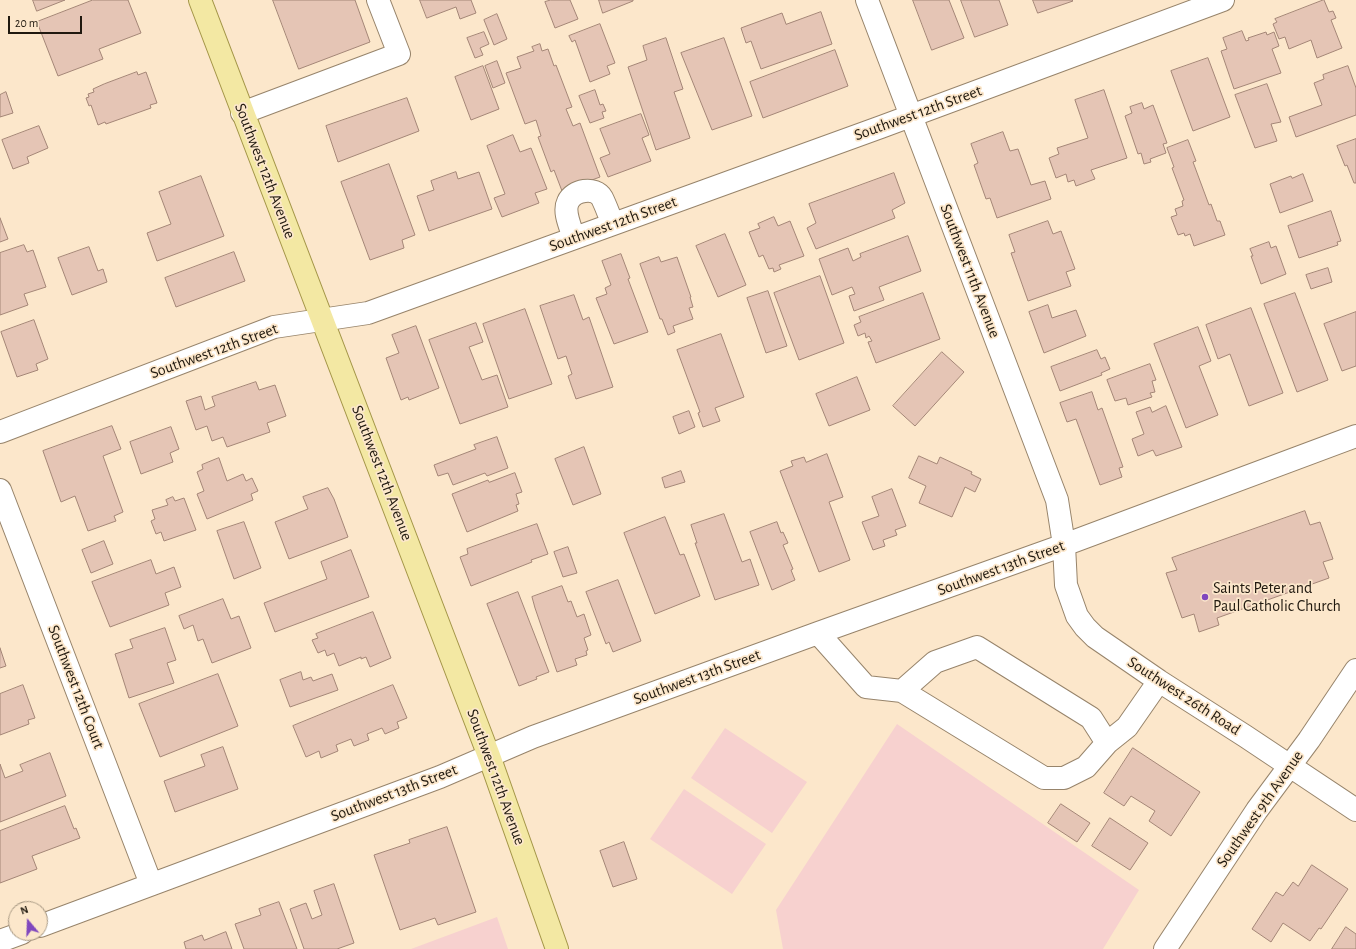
<!DOCTYPE html>
<html>
<head>
<meta charset="utf-8">
<style>
	body { margin:0 }
	#map { position:relative; width:1356px; height:949px; overflow:hidden; background:#fce7cb; font-family:"Alegreya Sans",sans-serif }
	canvas { display:block }
	.north { position:absolute; left:8px; top:901px; width:40px; height:40px; box-sizing:border-box; background:#fce7cb; border:1px solid #a49580; border-radius:50%; rotate:341deg; font-size:11px; font-weight:700; line-height:16px; text-align:center; color:#20190f }
	.north::after { content:''; display:block; margin:auto; width:14px; height:18px; background:#8047be; clip-path:polygon(50% 0,100% 100%,50% 72%,0 100%) }
	.scale { position:absolute; left:8px; top:16px; width:74px; height:18px; box-sizing:border-box; border:2px solid #20190f; border-top:0; padding-left:5px; font-size:12px; line-height:14px; white-space:nowrap; color:#20190f; -webkit-text-stroke:3px #fce7cb; paint-order:stroke }
</style>
</head>
<body>
<div id="map">
<canvas width="1356" height="949"></canvas>
<div class="north">N</div>
<div class="scale">20 m</div>
</div>
<script>
const g = document.querySelector('canvas').getContext('2d');
g.lineJoin = 'round';
function fill(path, color) { g.fillStyle = color; g.fill(path, 'evenodd'); }
function stroke(path, color, width, dash) { g.strokeStyle = color; g.lineWidth = width; g.lineCap = dash ? 'butt' : 'round'; g.setLineDash(dash || []); g.stroke(path); }
function drawText(font, color, halo, rows, align = 'center') {
  g.font = font + ' "Alegreya Sans",sans-serif'; g.lineWidth = 3.5; g.setLineDash([]); g.textBaseline = 'middle'; g.strokeStyle = halo; g.fillStyle = color; for (const [text, x, y, turn = 0] of rows) {
    g.save(); g.translate(x, y); g.rotate((+turn || 0) * Math.PI / 180); g.textAlign = isNaN(turn) ? turn : align; if (halo) g.strokeText(text, 0, 0); g.fillText(text, 0, 0); g.restore();
  }
}
fill(new Path2D(`
	M897,724L1139,890L1103,949H783L776,910Z
	M725,728L807,782L772,833L691,778Z
	M684,789L766,844L732,894L650,839Z
	M497,917L508,949H411Z`), '#f7d1cf');
const building = new Path2D(`
	M33,0H65L37,11Z
	M93,0H128L141,33L99,49L103,59L58,76L37,22Z
	M273,0H355L370,42L299,69Z
	M420,0H471L476,13L460,19L456,7L427,18Z
	M551,0H570L578,19L555,28L545,2Z
	M599,0H633V1L603,13Z
	M913,0H949L964,38L932,50Z
	M961,0H999L1008,25L975,37Z
	M1033,0H1072L1073,1L1038,13Z
	M1324,0L1329,12L1333,11L1336,18L1331,20L1342,48L1317,58L1311,40L1289,49L1285,37L1279,39L1273,24L1277,22L1275,19Z
	M821,12L832,44L761,69L751,41L746,43L741,28L782,13L786,24Z
	M497,14L507,39L494,45L484,20Z
	M600,24L615,63L607,66L610,74L590,82L575,40L572,42L569,36Z
	M1242,31L1246,41L1249,40L1248,38L1266,32L1267,35L1274,32L1279,46L1272,49L1281,73L1234,89L1221,51L1227,49L1223,38Z
	M484,32L489,44L480,48L483,55L475,58L467,38Z
	M666,38L683,89L674,92L690,138L656,150L628,67L647,60L643,46Z
	M724,38L752,116L712,130L681,53Z
	M540,44L542,51L548,49L554,66L556,65L572,107L566,109L573,126L580,123L600,177L562,191L554,170L551,172L538,137L541,136L536,120L525,124L506,73L521,68L517,57L534,51L532,47Z
	M835,50L848,86L763,118L750,82Z
	M1208,58L1230,117L1193,131L1171,71Z
	M497,61L505,83L493,88L485,66Z
	M483,66L499,109L471,120L455,77Z
	M1348,66L1356,88V115L1296,137L1289,117L1322,105L1314,83L1324,79L1323,75Z
	M137,72L138,75L146,72L157,103L150,105L151,108L106,124L105,122L98,125L91,105L89,106L86,98L89,97L88,94L94,92L93,89L104,84Z
	M1267,84L1281,122L1271,124L1277,141L1255,148L1235,95Z
	M595,90L600,105L603,104L606,111L602,112L604,118L590,123L579,96Z
	M1104,90L1127,158L1091,170L1095,179L1076,186L1074,180L1068,182L1066,174L1056,178L1049,158L1059,154L1057,148L1088,138L1075,100Z
	M6,92L13,113L0,117V95Z
	M407,98L419,131L338,162L326,126Z
	M1142,103L1144,109L1153,105L1167,143L1163,144L1166,153L1150,159L1151,162L1144,164L1141,153L1138,154L1125,116L1132,113L1130,107Z
	M641,114L649,135L642,138L651,161L608,177L600,158L610,154L600,129Z
	M39,126L48,148L27,157L29,163L13,169L2,140Z
	M1003,132L1010,151L1018,149L1031,185L1045,181L1051,199L997,218L990,198L986,199L974,165L978,163L971,144Z
	M513,135L520,152L531,148L547,189L535,193L539,203L502,217L494,198L505,194L487,146Z
	M1356,139V183H1354L1347,165L1345,166L1337,146Z
	M1188,140L1196,161L1193,162L1209,205L1211,204L1217,221H1220L1225,235L1194,246L1190,234L1185,236L1184,233L1178,235L1171,217L1177,215L1175,209L1183,206L1182,201L1184,200L1172,168L1174,167L1167,148Z
	M389,164L415,235L402,240L404,248L370,260L341,182Z
	M456,172L458,179L479,172L492,209L429,231L417,196L434,190L431,181Z
	M894,173L905,203L892,210L895,218L816,249L807,228L816,223L809,204Z
	M1303,174L1313,201L1280,213L1270,184L1291,176L1292,178Z
	M201,176L224,236L157,261L147,233L171,224L159,192Z
	M1331,211L1341,241L1337,242L1338,245L1299,258L1288,226Z
	M774,217L778,226L790,221L804,256L779,265L781,269L774,272L773,268L769,269L763,255L759,257L749,232L760,228L758,224Z
	M0,218L8,239L0,242Z
	M1048,221L1053,234L1061,231L1075,269L1066,272L1071,286L1028,301L1011,253L1015,252L1009,235Z
	M725,234L746,285L718,297L696,246Z
	M908,236L921,271L879,287L884,300L854,311L849,296L855,294L852,287L832,295L819,259L848,248L853,261L861,257L860,254Z
	M1269,242L1271,248L1276,246L1286,274L1261,284L1251,256H1253L1250,249Z
	M24,245L27,252L33,250L46,287L24,294L28,305L0,315V253Z
	M89,247L98,271L103,269L107,282L72,295L58,258Z
	M234,252L245,281L176,307L165,278Z
	M621,254L630,278L628,279L648,332L614,344L596,298L607,294L605,288L611,285L602,261Z
	M659,257L661,262L677,257L691,297H690L693,307L689,308L693,319L673,326L675,332L668,335L662,319H660L640,264Z
	M1328,268L1332,282L1311,289L1306,275Z
	M820,276L844,343L799,360L774,293Z
	M768,291L787,346L766,353L747,298Z
	M923,293L940,339L876,363L868,342L872,341L869,336L866,338L865,333L858,336L854,325L861,322L859,317Z
	M1295,293L1328,380L1297,392L1264,304Z
	M574,295L583,320L589,317L613,387L576,399L568,376L572,374L566,356L558,359L540,306Z
	M1048,305L1052,318L1076,310L1086,336L1044,353L1029,312Z
	M1251,308L1283,393L1249,406L1230,354L1218,359L1206,325Z
	M525,309L552,384L509,399L483,324Z
	M1356,312V366L1342,371L1324,324Z
	M34,320L48,359L36,364L38,370L17,377L1,332Z
	M476,323L483,342L469,347L482,380L497,375L508,407L460,424L429,340Z
	M416,326L439,388L409,400L408,397L401,400L386,358L399,353L392,335Z
	M1198,327L1211,361L1199,366L1218,415L1186,428L1154,344Z
	M721,334L744,397L715,408L720,421L703,427L698,413L700,412L677,350Z
	M1097,350L1101,359L1105,357L1110,369L1101,373L1102,375L1060,391L1051,367Z
	M942,352L964,372L915,426L893,406Z
	M1150,364L1156,380L1152,381L1155,392L1150,393L1152,397L1128,405L1126,398L1115,401L1107,380Z
	M857,377L870,410L829,426L816,394Z
	M256,382L259,390L275,385L286,416L267,423L270,432L227,447L223,437L212,441L207,426L196,430L186,401L201,396L205,410L215,406L212,397Z
	M1092,392L1098,410L1102,408L1123,467L1119,468L1122,477L1100,485L1076,419L1067,422L1060,403Z
	M1166,406L1182,447L1156,456L1153,450L1138,456L1132,439L1144,434L1136,412L1150,407L1152,412Z
	M689,411L695,427L679,434L673,417Z
	M112,426L121,449L103,456L123,512L114,516L116,521L88,531L75,496L61,502L43,451Z
	M171,427L179,449L170,453L173,462L141,474L130,442Z
	M497,437L508,468L487,476L485,473L453,485L448,473L438,476L434,465L476,449L474,445Z
	M584,447L601,494L573,505L555,459Z
	M827,454L843,497L829,502L850,560L819,572L780,471L793,466L791,461L804,457L806,462Z
	M919,456L937,464L940,457L972,472L971,474L981,479L975,492L965,487L952,517L919,503L926,486L909,478Z
	M219,458L227,481L243,474L246,481L252,478L258,491L251,494L253,500L207,519L197,494L204,491L197,472L203,469L202,465Z
	M681,471L685,482L665,488L662,478Z
	M515,473L522,492L516,494L519,504L516,505L518,511L467,532L452,494L488,480L489,482Z
	M328,488L334,499L348,537L289,559L275,522L308,509L303,497Z
	M892,489L906,526L895,530L897,535L883,540L885,546L873,550L862,522L879,516L872,497Z
	M173,497L175,501L184,498L196,530L164,541L161,532L156,534L151,521L155,519L152,510L168,505L166,500Z
	M1305,511L1310,525L1320,522L1333,559L1323,562L1329,578L1217,618L1219,625L1199,632L1194,614L1182,618L1166,573L1177,570L1172,558Z
	M724,514L742,562L750,559L759,585L715,600L695,543H697L691,525Z
	M665,517L680,555L684,554L700,596L655,614L624,533Z
	M244,522L261,568L234,579L217,531Z
	M777,522L781,533L783,532L788,543L783,545L793,569L791,570L795,580L772,590L750,532Z
	M537,524L548,554L531,560L532,562L471,586L460,557L468,554L467,549Z
	M104,541L113,564L91,573L82,550Z
	M568,547L577,573L563,577L554,552Z
	M351,550L369,597L275,632L264,603L327,579L321,562Z
	M151,560L156,574L174,567L181,587L165,593L169,605L110,627L92,582Z
	M618,580L641,641L613,652L609,642L606,644L586,592Z
	M562,586L568,602L571,601L577,617L584,614L591,635L584,638L588,650L586,651L587,655L575,659L577,665L557,672L535,608L532,597Z
	M518,592L549,672L536,677L537,679L519,686L487,604Z
	M223,599L231,619L239,616L251,648L212,663L203,639L198,641L193,625L184,629L179,616Z
	M373,612L391,658L370,667L366,657L361,659V657L339,666L334,653L327,656L325,650L318,653L312,640L318,638L316,634Z
	M165,628L176,660L167,663L174,683L129,698L115,654L133,648L130,640Z
	M0,648L6,666L0,668Z
	M301,672L303,680L311,677L313,681L332,674L338,690L290,707L280,680Z
	M218,674L238,726L160,757L139,704Z
	M23,685L35,718L28,720L29,724L0,735V694Z
	M393,685L407,718L397,722L399,728L385,734L382,728L367,734L369,740L354,746L351,739L336,745L338,751L321,758L319,751L306,757L293,726Z
	M223,747L238,789L175,812L164,781L205,766L201,755Z
	M1133,748L1200,792L1171,836L1149,821L1155,811L1131,796L1124,806L1104,793Z
	M50,753L66,796L0,822V764L5,778L23,771L20,765Z
	M1061,804L1090,823L1077,842L1048,823Z
	M65,806L74,829L76,828L80,838L32,856L37,869L0,883V831Z
	M1110,818L1148,843L1130,870L1092,846Z
	M447,827L476,912L438,925L435,918L400,930L374,855L410,843L409,840Z
	M624,842L637,879L613,887L600,851Z
	M1312,865L1348,889L1321,929L1319,928L1310,941L1283,923L1271,942L1252,929L1276,892L1283,896L1293,882L1298,886Z
	M334,884L354,943L337,949H304L290,909L306,903L312,919L322,915L314,891Z
	M279,902L297,949H244L235,924L261,915L259,909Z
	M1346,927L1356,934V949H1332Z
	M226,932L232,949H186L184,942L202,935L204,940Z`);
fill(building, '#e5c5b5');
stroke(building, '#a48677', 1);
const minor = new Path2D(`
	M867,0L1057,500L1064,545L1066,585L1077,616L1085,627L1095,637L1159,681L1245,736L1356,810
	M242,113L399,54L378,0
	M574,238C571,228 563,212 568,202C573,190 595,186 602,198C606,206 609,215 613,224
	M0,432L274,327L368,313L881,127L1223,0
	M0,490L151,884
	M818,633L866,687L902,691L1044,778H1064L1086,767L1107,743L1091,718L977,647L935,662L902,691
	M1107,743L1127,727L1159,681
	M40,926L440,777L533,737L818,633L1064,545L1356,436
	M0,941L22,933
	M1165,949L1257,810L1309,740L1356,670`);
const major = new Path2D(`
	M200,0L489,756L557,949`);
stroke(minor, '#97846b', 24);
stroke(major, '#a49648', 24);
stroke(minor, '#fff', 22);
stroke(major, '#f3e8a3', 22);
for (const [x, y, r, color] of [
	[1205,597,4,"#8047be"]
]) { const dot = new Path2D(); dot.arc(x, y, r, 0, 2 * Math.PI); g.fillStyle = color; g.fill(dot); stroke(dot, '#fce7cb', 1.5); }
drawText('16px', '#20190f', '#fce7cb', [
	["Southwest 12th Street",918,113,-20],
	["Southwest 12th Avenue",265,171,69],
	["Southwest 12th Street",613,224,-20],
	["Southwest 11th Avenue",970,271,69],
	["Southwest 12th Street",214,351,-20],
	["Southwest 12th Avenue",382,473,69],
	["Southwest 13th Street",1001,568,-20],
	["Southwest 13th Street",697,677,-20],
	["Southwest 12th Court",76,687,69],
	["Southwest 26th Road",1184,696,33],
	["Southwest 12th Avenue",496,777,70],
	["Southwest 13th Street",394,793,-21],
	["Southwest 9th Avenue",1260,809,-55]
]);
drawText('16px', '#20190f', '#fce7cb', [
	["Saints Peter and",1213,588],
	["Paul Catholic Church",1213,606]
], 'left');
</script>
</body>
</html>
